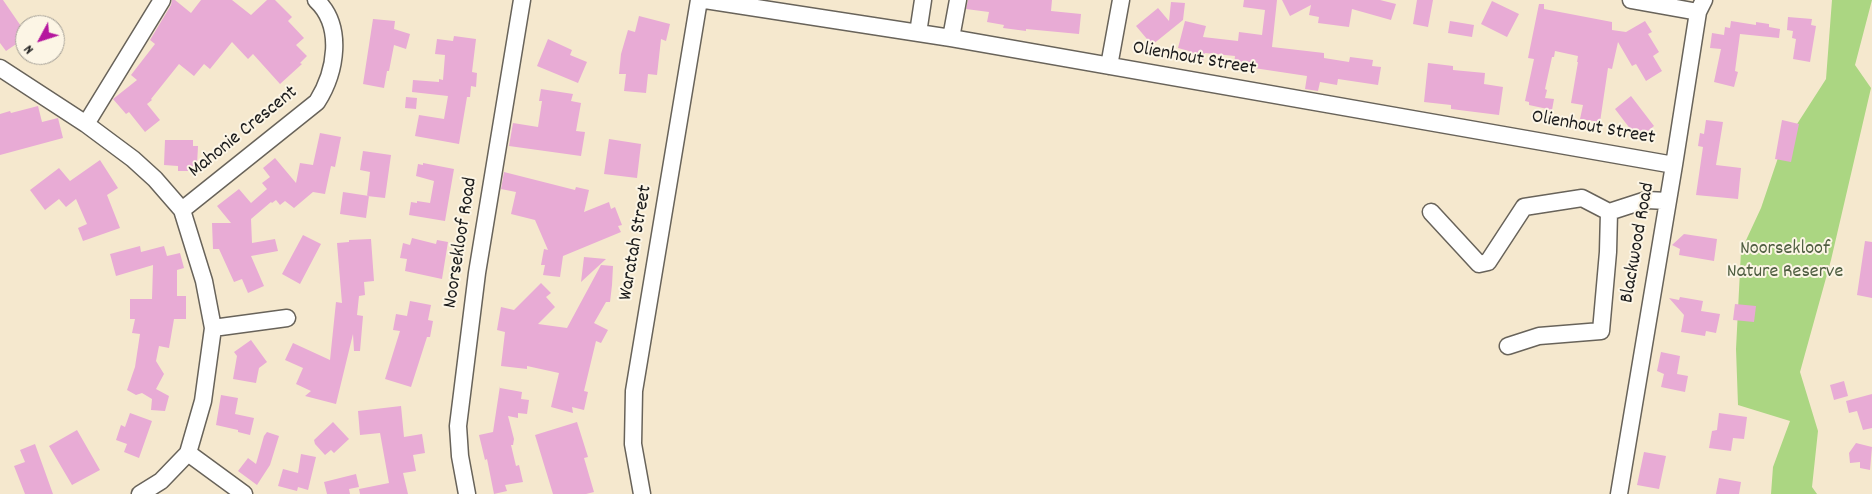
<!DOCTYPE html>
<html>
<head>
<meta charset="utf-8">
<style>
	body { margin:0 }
	#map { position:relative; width:1872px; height:494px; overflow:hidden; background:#f5e8ce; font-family:Dekko,sans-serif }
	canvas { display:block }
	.north { position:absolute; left:15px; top:15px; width:50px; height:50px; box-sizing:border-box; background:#fcf5e5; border:1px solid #a29e95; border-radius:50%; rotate:230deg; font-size:14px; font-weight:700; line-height:20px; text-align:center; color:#1c1c1c }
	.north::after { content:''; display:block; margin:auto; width:18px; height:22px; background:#b5179e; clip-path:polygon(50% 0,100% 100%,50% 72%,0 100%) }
</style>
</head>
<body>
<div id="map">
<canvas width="1872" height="494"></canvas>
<div class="north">N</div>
</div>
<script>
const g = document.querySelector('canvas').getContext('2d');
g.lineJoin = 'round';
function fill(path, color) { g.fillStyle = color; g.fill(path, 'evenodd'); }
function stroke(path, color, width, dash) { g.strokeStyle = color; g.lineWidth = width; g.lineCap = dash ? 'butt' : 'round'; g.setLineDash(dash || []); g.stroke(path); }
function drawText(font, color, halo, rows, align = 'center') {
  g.font = font + ' Dekko,sans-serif'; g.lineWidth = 4; g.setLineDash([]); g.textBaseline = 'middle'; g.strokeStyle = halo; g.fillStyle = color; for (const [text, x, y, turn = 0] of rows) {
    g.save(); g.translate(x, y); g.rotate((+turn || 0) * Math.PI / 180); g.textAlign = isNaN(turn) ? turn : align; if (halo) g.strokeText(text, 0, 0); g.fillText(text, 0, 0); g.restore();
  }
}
fill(new Path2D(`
	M1832,0H1872L1855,65L1871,88L1831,260L1800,372L1818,431L1812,487L1817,494H1771L1773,467L1790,421L1738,405L1736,349L1741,251L1761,208L1781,149L1826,79Z`), '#abd682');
fill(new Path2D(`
	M0,0H3L25,32V38L6,51L0,43Z
	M172,0H175L191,13L201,0H232L251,15L267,0H275L292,17L288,21L304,38L296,45L307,56L300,63L302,64L280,84L253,54L248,59L232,42L210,69L204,64L194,76L179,64L151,99L152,100L147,104L160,120L145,132L129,112L126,114L113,99L137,80L131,75L155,44L150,40L171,5Z
	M968,0H1052L1051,11L1081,14L1079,34L1026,29V31L1003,28L1004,25L987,22L989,12L966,9Z
	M1244,0H1277L1272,47L1324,53V58L1349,62L1350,57L1373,60L1372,66L1381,67L1378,85L1338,79L1337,85L1320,82L1318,91L1305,89L1307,76L1234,65L1235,56L1205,53L1203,62L1188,58L1189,51L1178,48L1185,21L1206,26L1203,37L1238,41L1239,32L1262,35L1265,10L1243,7Z
	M1282,0H1380L1396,4L1391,20L1352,9L1349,27L1318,23L1319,17L1309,15L1311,5L1290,16Z
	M1417,0H1433L1428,27L1413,24Z
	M1492,1L1519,14L1507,37L1481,24Z
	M1171,2L1185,3L1183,20L1152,45L1136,26L1158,8L1169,21Z
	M1539,4H1544V9L1612,22V30L1626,32L1645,21L1652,32L1648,34L1659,52L1653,56L1662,71L1646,81L1636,64L1632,66L1618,42L1612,69L1608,68L1600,122L1580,119L1583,105L1571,103L1578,62H1577L1578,56L1555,51L1554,57H1552L1545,89L1547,90L1545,98L1554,99L1552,110L1529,105V102L1525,101L1534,59L1528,58Z
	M639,16L670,24L666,41L661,39L657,75L648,74L646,93L624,91L626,74H619L621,54L628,30L635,32Z
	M1788,17L1812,19L1811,25L1816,26L1810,62L1793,59L1796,39L1792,38L1793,31L1787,30Z
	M373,19L395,21L394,29L410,34L406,49L394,45L389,71H387L384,88L363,84Z
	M1450,21L1474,25L1472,37L1448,33Z
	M1731,21L1756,25V22L1769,24V27L1780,29L1779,38L1740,34L1735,71L1738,72L1734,87L1714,82L1721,49L1710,48L1712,33L1724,35L1725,27L1730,28Z
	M454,36L476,39L472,72L477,73L476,87L471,86L470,97H467L459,144L415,136L419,115L444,119L448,96L412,92L413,80L439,82V79L443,80L445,55L435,54L437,39L453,41Z
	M548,39L572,50L570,55L587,62L578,83L537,66Z
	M1428,63L1453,66V70L1485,73L1484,84L1503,87L1499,115L1451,109V105L1424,102Z
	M541,89L573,94L571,101L581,103L576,131L585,132L581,156L509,146L513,123L538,127L542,101H539Z
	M1631,96L1654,126L1638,139L1615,109Z
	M406,97L417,98L416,109L405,108Z
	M38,106L42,122L58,118L63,138L0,155V114L10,111L11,113Z
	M1706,120L1723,122L1716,165L1741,168L1738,199L1696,195L1703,147L1698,146L1700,133L1704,134Z
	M1782,120L1799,124L1791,162L1775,159Z
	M320,133L341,137L335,167L331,166L325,194L313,192L294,208L285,201L280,205L276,200L272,203L271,202L251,219L252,243L275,239L278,251L251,256L264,286L248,293L242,279L234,282L219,249H213L212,223H231L217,206L239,189L251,203L267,189L262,183L270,177L263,168L275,158L296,183L300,163L313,165Z
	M609,139L641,144L637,178L604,174Z
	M165,140H193V146H198L197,165H193L192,171H178V166L164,165Z
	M363,151L391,155L385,198L367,196L370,172L360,170Z
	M100,160L118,188L107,195L120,228L83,241L78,228L87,224L76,199L66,207L59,199L45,210L30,190L59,168L70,181Z
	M423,163L454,169L445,221L409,215L411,202L417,203V201L430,203L434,181L416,176L418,164L423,165Z
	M504,172L575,190L576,187L589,190L584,212L609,202L611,209L615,207L622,225L618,226L621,232L563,256L560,277L543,275L545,265H541L544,249L548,250L535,220L511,214L516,192L501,189Z
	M343,192L369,196L366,218L340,214Z
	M1684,234L1717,239L1714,261L1679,255L1680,249L1672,245Z
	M303,235L321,244L300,284L282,274Z
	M412,238L436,244L437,240L448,242L442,279L405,271L407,259L400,258L403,243L410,245Z
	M371,239L374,281L364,282L365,295L359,296L357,315L363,316L360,351H354L353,334L336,404L305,396L311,391L296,384L303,368L285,360L293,343L330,360L336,302L342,303L337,243L349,242V240Z
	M1865,241L1872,242V298L1857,295Z
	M140,246L141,252L164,246L167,256L180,253L184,268L177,270V296H186V319H174L169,348L159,346L156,361L164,374L156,389L169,396L165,411L151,410L152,399L142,393L136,395L127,390L135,367L140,334L132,333L135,319H130V299H152L153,265L116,276L110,254Z
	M584,257L606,259L581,282Z
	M601,265L613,266L612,285L610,302H606L594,323L608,330L601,343L596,341L584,391L588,392L584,410L572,407L573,413L551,407L559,373L527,366V369L501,366L505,332L497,330L501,307L514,310L541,283L551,293L546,297L555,307L538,324L567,328Z
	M1680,297L1703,301L1701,311L1720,314L1716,333L1706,331L1705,336L1681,332L1684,315L1669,298L1679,300Z
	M410,301L431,305L428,320L433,321L430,337H427L411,387L385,379L400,331L393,330L396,314L407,316Z
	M1735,304L1756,306L1754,322L1733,320Z
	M251,340L267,362L259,368L256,383L233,379L237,356L234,352Z
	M1661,352L1680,356L1677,374L1688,376L1685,392L1661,387L1664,374L1657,371Z
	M1844,381L1848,396L1834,400L1830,385Z
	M500,386V388L522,392L521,399L529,400L527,414L518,413V418L508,416L514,439L513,445H511L516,466L519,465L523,482L505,485L507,491L494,494L487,459L485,460L479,435L493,432Z
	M1872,394V428L1863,430L1857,411L1849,413L1846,401Z
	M221,395L238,398L235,414L254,418L250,435L238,432V430L216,425Z
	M401,406L404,437L422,434L425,453L413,455L416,471L403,473L408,494H360L359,489L389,483L380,433L360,435L358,411Z
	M130,413L152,421L139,458L124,452L127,444L116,440L121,425L125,427Z
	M1719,413L1747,417L1744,439L1733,438L1731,451L1709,448L1712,431L1717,430Z
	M333,422L349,439L334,453L331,450L325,455L315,444L314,440Z
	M577,422L588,457L584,458L594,492L586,494H553L535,435Z
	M77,430L100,470L72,485L49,446Z
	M267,432L279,436L270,465L257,485L238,471L248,458L256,464L264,436Z
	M1856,443L1872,447L1870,470L1860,468V462L1850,463L1849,453Z
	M35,444L53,494H25L14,466L25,462L20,450Z
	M1644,452L1666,456L1659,489L1637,485Z
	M301,454L316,457L308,490L298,487L297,491L278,486L283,469L298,473Z
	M356,474L359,487L349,489L350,494H327L324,482Z
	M1719,478L1741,482L1739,494H1716Z`), '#e8abd5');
const minor = new Path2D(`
	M705,0L951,38L1674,165
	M1631,0L1698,12
	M918,33L923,0
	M951,38L958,0
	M1109,66L1121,0
	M0,68L86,124L133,159L155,179L182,210L204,281L213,328L203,401L188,453L161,481L140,494
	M86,124L162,0
	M182,210L317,102C336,72 344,26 316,0
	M1431,212L1479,264L1488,262L1524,207L1582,198L1609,212L1608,252L1601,331L1539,336L1508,346
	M1609,212L1646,200L1668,201
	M213,328L287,318
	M188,453L244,494
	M467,494L460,456L458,426L477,273L522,0
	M642,494L633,444L634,391L699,0
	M1619,494L1674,165L1698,12L1704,0`);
stroke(minor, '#68635a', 19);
stroke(minor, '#fff', 16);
drawText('20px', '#1c1c1c', '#fcf5e5', [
	["Olienhout Street",1194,60,10],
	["Olienhout Street",1593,129,10],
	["Mahonie Crescent",244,133,-39],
	["Noorsekloof Road",462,243,-81],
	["Waratah Street",637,243,-80],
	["Blackwood Road",1639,243,-80]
]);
drawText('20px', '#4e5d40', '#fcf5e5', [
	["Noorsekloof",1785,250],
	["Nature Reserve",1785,273]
]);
</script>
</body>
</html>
